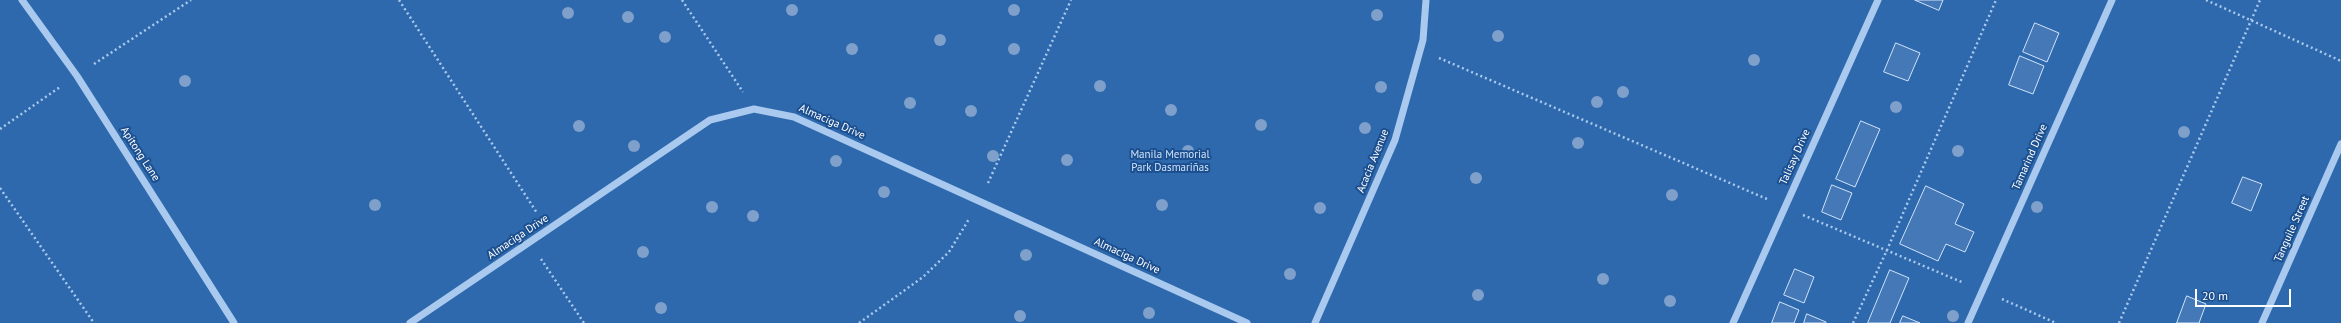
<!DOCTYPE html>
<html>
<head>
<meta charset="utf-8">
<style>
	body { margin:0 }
	#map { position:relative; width:2341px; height:323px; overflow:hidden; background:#1b4f8f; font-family:"PT Sans",sans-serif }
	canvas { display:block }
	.scale { position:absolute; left:2195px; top:289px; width:96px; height:18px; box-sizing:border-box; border:2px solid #fff; border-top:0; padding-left:5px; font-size:12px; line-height:14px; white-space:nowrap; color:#fff; -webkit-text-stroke:3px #1b4f8f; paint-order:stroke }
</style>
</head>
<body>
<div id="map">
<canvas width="2341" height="323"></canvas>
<div class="scale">20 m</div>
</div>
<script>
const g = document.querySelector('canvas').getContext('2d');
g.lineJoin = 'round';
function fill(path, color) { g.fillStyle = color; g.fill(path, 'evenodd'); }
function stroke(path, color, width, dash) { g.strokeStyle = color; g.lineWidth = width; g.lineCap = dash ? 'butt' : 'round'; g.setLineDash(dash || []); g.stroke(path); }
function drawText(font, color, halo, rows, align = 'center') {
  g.font = font + ' "PT Sans",sans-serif'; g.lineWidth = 4; g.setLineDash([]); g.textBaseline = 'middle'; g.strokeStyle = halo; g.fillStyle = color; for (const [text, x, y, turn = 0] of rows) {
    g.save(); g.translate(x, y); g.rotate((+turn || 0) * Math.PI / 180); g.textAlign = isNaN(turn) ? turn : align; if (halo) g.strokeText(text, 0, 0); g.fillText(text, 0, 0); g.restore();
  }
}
fill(new Path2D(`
	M0,0H2341V323H0Z`), '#2e69ad');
const building = new Path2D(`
	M1915,0H1943L1939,10Z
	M2035,23L2059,33L2047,62L2023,52Z
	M1896,43L1920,53L1908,81L1884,72Z
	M2020,56L2044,66L2033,94L2009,85Z
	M1861,121L1880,129L1855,187L1836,179Z
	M2243,177L2262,184L2251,211L2232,203Z
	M1832,185L1852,193L1841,220L1822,212Z
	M1926,186L1964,204L1955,224L1974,232L1965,252L1946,244L1938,261L1900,244Z
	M1795,269L1814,277L1804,303L1784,295Z
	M1890,270L1909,278L1890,323H1868Z
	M2187,296L2206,304L2199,323H2177Z
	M1780,302L1799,310L1794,323H1772Z
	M1807,314L1826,322V323H1804Z
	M1903,316L1920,323H1900Z`);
fill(building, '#4478b7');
stroke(building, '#cfe3fa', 1);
stroke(new Path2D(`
	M399,0L537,213
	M682,0L743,92
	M2206,0L2341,61
	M1439,58L1767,199
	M94,64L191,0
	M0,129L60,87
	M988,183L1071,0
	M0,188L94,323
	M1803,215L1964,283
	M541,259L584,323
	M2002,299L2056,323
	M859,323L923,277L949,252L969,219
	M1853,323L1887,250L1996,0
	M2119,323L2260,0`), '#a9c9ee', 2.5, [2, 3]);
stroke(new Path2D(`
	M22,0L77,76L234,323
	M410,323L710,120L754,109L794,117L1247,323
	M1315,323L1395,140L1423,40L1426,0
	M1733,323L1878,0
	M1968,323L2112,0
	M2262,323L2341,144`), '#a9c9ee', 7);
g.fillStyle = '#7ea0ca';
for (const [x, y] of [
	[792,10],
	[1014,10],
	[568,13],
	[1377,15],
	[628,17],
	[1498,36],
	[665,37],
	[940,40],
	[852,49],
	[1014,49],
	[1754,60],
	[185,81],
	[1100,86],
	[1381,87],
	[1623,92],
	[1597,102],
	[910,103],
	[1896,107],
	[1171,110],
	[971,111],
	[1261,125],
	[579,126],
	[1365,128],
	[2184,132],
	[1578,143],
	[634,146],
	[1188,151],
	[1958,151],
	[993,156],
	[1067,160],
	[836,161],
	[1476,178],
	[884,192],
	[1672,195],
	[375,205],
	[1162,205],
	[712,207],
	[2037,207],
	[1320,208],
	[753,216],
	[643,252],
	[1026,255],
	[1290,274],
	[1603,279],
	[1478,295],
	[1670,301],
	[661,308],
	[1149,313],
	[1020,316],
	[1953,316]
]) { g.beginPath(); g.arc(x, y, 6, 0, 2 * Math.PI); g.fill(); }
drawText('11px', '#fff', '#1b4f8f', [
	["Almaciga Drive",832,122,24],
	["Apitong Lane",140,154,57],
	["Talisay Drive",1795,157,-66],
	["Tamarind Drive",2030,157,-66],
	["Acacia Avenue",1373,161,-68],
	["Tanguile Street",2292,229,-66],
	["Almaciga Drive",518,237,-34],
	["Almaciga Drive",1127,256,25]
]);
drawText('11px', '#cfe3fa', '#1b4f8f', [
	["Manila Memorial",1170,155],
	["Park Dasmariñas",1170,168]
]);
</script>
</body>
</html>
